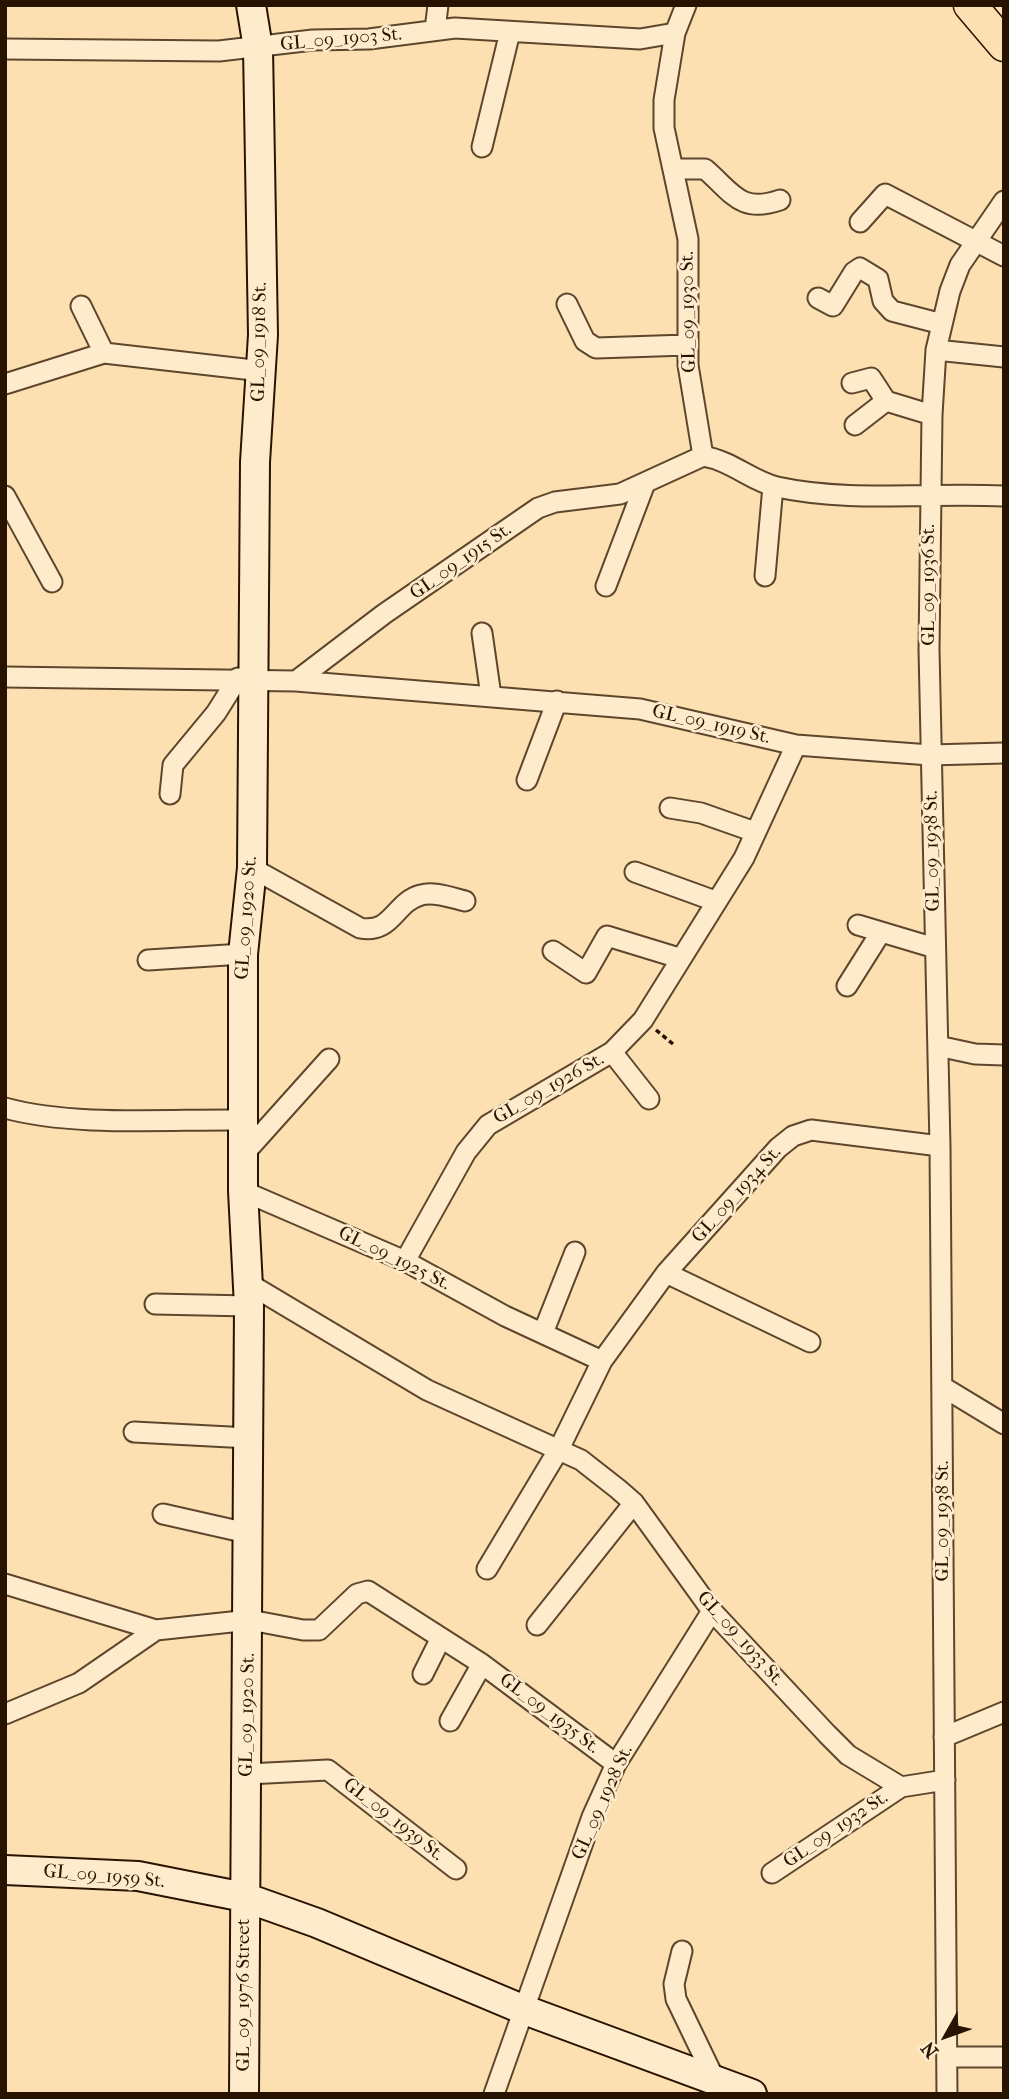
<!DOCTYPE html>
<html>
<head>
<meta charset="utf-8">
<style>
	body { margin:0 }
	#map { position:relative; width:1009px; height:2099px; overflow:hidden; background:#fde0b1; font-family:"IM FELL French Canon",serif }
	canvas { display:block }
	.frame { position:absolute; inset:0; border:7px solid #281300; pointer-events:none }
	.north { position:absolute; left:911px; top:2001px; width:70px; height:70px; -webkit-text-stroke:5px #feebcc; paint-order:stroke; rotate:230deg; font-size:19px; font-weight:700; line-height:28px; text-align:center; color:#281300 }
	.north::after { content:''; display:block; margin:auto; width:24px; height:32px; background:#281300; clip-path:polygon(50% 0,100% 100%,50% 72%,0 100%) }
</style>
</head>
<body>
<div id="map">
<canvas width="1009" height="2099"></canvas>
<div class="frame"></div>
<div class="north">N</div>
</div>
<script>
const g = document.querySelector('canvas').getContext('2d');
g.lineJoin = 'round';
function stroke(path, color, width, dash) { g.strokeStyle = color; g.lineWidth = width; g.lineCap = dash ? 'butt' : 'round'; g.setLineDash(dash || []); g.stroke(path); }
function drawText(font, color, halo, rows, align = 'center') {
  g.font = font + ' "IM FELL French Canon",serif'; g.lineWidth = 5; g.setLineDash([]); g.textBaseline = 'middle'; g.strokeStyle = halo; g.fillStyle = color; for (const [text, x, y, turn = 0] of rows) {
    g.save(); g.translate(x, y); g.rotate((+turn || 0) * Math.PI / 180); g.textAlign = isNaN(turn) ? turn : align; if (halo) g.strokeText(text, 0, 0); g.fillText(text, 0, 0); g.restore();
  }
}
const street = new Path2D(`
	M686,5L675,33L664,100V128L688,239V365L703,456
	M435,30L438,5
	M5,49L219,51L313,40L369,39L455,28L640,39L675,33
	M482,147L510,32
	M673,169H705C732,192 740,214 780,200
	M860,222L885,194L1004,256
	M818,298L833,306L854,272L860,268L878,279L883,301L892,311L942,324
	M567,304L585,341L596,348L687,345
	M81,306L104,353
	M936,350L1004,357
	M852,383L871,378L886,401L932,415
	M5,384L104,353L262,371
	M855,425L886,401
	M5,496L52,582
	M765,576L773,486
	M606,586L644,486
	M482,633L491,696
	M5,677L296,681L640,709L796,745L930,755L1004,753
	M296,681L384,614L538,508L555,502L620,494L703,456C732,461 753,482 777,487C851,503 928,492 1004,496
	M527,780L557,701
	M170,794L173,765L216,713L238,678
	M670,808L701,813L755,832
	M252,868L360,928C393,934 394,902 421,895C434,891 452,898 465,901
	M635,872L715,901
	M858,925L935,948
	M553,951L586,973L607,936L679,958
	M148,960L243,954
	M847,986L881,932
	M938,1046L975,1054L1004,1055
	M612,1052L649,1099
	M5,1108C74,1127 169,1119 242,1120
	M242,1156L329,1059
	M243,1191L405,1261L505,1316L602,1361
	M405,1261L466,1152L488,1125L612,1052L643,1020L744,858L796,745
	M666,1273L810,1342
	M246,1282L427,1390L581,1460L618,1489L634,1503L712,1611L827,1734L848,1755L901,1787L945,1780
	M155,1304L249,1306
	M543,1333L575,1252
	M943,1387L1004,1424
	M134,1432L249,1438
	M163,1514L247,1533
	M487,1569L559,1449L602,1361L666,1273L778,1148L793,1136L811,1130L940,1146
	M5,1584L156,1630L250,1620L303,1630H319L357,1594L368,1591L482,1664L616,1764
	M537,1625L634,1503
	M423,1674L441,1638
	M5,1714L79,1683L156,1630
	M450,1721L482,1664
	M944,1737L1004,1712
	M247,1774L328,1770L456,1869
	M772,1873L901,1787
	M682,1951L674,1984L676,1999L715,2080
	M949,2057H1004
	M494,2094L592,1817L616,1764L712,1611
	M947,2094L940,1146L929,649L932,415L936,350L950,291L960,265L1004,201`);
const secondary = new Path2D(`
	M5,1870L138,1876L244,1897L317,1923L522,2009L752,2094
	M244,2094L249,1306L243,1191V954L252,868L255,462L263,335L258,48L251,5`);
const primary = new Path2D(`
	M970,5L1004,45`);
stroke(street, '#5d462c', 23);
stroke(secondary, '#281300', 32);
stroke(primary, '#281300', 35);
stroke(new Path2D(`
	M656,1030L673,1044`), '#281300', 3.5, [5, 3.5]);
stroke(street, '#feebcc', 19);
stroke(secondary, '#feebcc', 28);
stroke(primary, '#fde0b1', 32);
drawText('19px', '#281300', '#feebcc', [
	["GL_09_1903 St.",341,40,-5],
	["GL_09_1930 St.",689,312,-91],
	["GL_09_1918 St.",260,342,-89],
	["GL_09_1915 St.",461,562,-35],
	["GL_09_1936 St.",929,585,-90],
	["GL_09_1919 St.",711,725,13],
	["GL_09_1938 St.",933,851,-91],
	["GL_09_1920 St.",247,918,-86],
	["GL_09_1926 St.",549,1089,-30],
	["GL_09_1934 St.",737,1195,-48],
	["GL_09_1925 St.",394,1259,26],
	["GL_09_1938 St.",943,1521,-90],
	["GL_09_1933 St.",740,1639,48],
	["GL_09_1935 St.",549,1714,37],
	["GL_09_1920 St.",248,1715,-89],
	["GL_09_1928 St.",603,1803,-66],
	["GL_09_1939 St.",393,1820,38],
	["GL_09_1932 St.",836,1830,-34],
	["GL_09_1959 St.",104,1877,5],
	["GL_09_1976 Street",244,1995,-90]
]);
</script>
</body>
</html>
